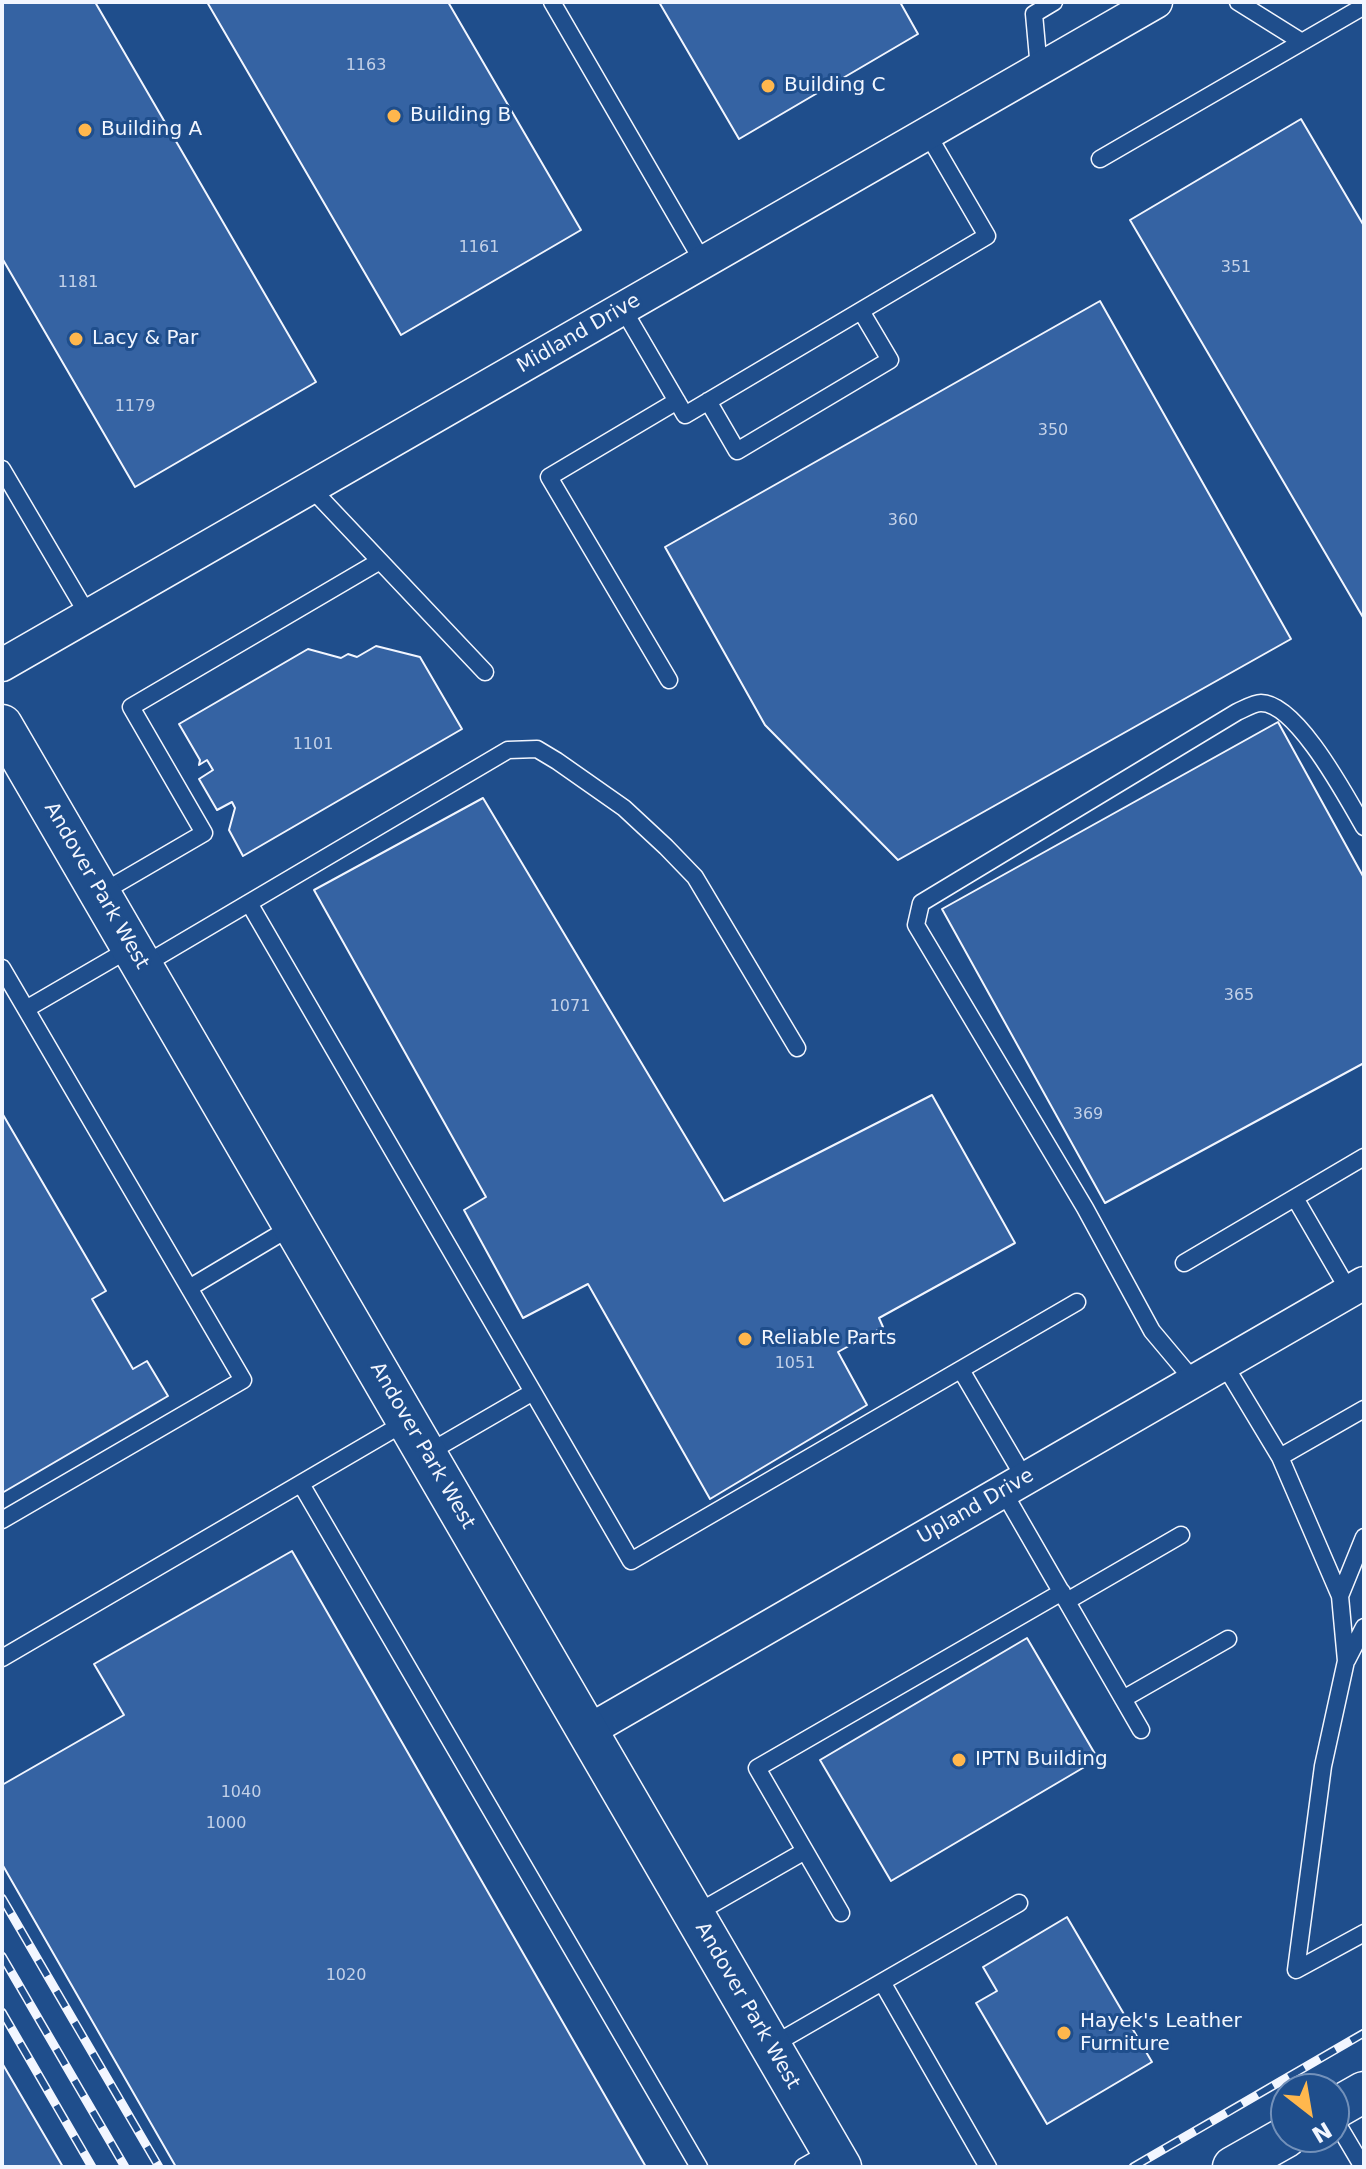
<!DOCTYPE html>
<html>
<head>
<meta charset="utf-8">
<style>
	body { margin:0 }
	#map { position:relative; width:1366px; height:2169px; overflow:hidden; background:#1f4e8c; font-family:"DejaVu Sans",sans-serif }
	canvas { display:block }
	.frame { position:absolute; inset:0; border:4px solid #f2f6ff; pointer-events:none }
	.north { position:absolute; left:1270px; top:2073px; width:80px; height:80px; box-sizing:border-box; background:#1f4e8c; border:2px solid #7391ba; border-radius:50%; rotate:149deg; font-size:22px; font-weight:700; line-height:32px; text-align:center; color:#f2f6ff }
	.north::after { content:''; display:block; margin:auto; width:28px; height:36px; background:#ffb74d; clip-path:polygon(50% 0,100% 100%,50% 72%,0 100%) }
</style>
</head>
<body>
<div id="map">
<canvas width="1366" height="2169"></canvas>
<div class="frame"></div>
<div class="north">N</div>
</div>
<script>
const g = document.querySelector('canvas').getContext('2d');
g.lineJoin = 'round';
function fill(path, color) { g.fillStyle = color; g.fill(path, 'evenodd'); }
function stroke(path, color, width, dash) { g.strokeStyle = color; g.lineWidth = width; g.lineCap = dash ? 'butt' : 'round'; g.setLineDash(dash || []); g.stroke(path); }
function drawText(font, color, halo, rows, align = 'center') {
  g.font = font + ' "DejaVu Sans",sans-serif'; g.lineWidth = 6; g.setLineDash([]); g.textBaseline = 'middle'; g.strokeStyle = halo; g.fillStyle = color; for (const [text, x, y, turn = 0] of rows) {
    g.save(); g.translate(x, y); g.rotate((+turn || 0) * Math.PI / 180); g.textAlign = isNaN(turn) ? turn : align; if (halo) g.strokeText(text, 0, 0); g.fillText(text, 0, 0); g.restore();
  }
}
const building = new Path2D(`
	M2,2H95L316,382L135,487L2,258Z
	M207,2H448L581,230L401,335Z
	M659,2H900L918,34L739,139Z
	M1301,119L1364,226V619L1130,220Z
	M1100,301L1291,639L898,860L765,725L665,547Z
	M376,646L420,657L462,729L243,856L229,830L235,808L232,802L217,810L199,779L213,770L207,760L199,765L200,760L179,724L308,649L341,658L348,654L357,657Z
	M1278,722L1364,878V1063L1105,1203L942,909Z
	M483,798L724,1201L932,1095L1015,1243L879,1318L883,1327L838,1352L867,1405L710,1499L588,1284L523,1318L464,1210L486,1197L314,890Z
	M2,1113L106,1291L92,1299L133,1369L147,1361L168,1396L2,1493Z
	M292,1551L646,2167H176L2,1864V1785L124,1715L94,1664Z
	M1027,1638L1098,1759L891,1881L820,1760Z
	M1067,1917L1152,2062L1047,2124L976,2003L997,1991L983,1967Z
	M2,2063L63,2167H2Z`);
fill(building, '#3563a3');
stroke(building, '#f2f6ff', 2);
const service = new Path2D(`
	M552,2L703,262
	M1238,2L1302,42
	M1039,69L1034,14L1054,2
	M1100,159L1359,9
	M623,309L685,415L987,236L927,133
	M708,401L737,451L890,360L861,311
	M2,469L88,615
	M311,488L485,672
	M669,680L549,477L677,401
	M101,893L204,833L131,707L380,561
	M249,903L533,1392L426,1454
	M142,966L508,750L537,749L557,761L624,808L666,847L695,877L797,1048
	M2,968L243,1380L2,1520
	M26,1009L131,948
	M1295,1198L1349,1291
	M1184,1263L1364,1157
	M189,1288L293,1226
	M1224,1364L1280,1457L1340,1596L1346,1661L1323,1766L1296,1970L1364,1933
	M961,1370L1025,1479
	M1194,1381L1152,1331L1085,1208L916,925L921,903L1237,712C1244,709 1254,703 1261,703C1297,703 1347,798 1364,827
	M533,1392L631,1561L1077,1302
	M1280,1457L1364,1409
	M301,1484L699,2167
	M1003,1491L1141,1730
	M1340,1596L1364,1537
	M1067,1601L1181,1535
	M2,1658L406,1422
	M1347,1660L1364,1627
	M1123,1699L1228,1639
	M841,1913L757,1768L1062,1592
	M695,1914L805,1851
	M882,1982L988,2167
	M771,2046L1019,1903
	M1334,2118L1363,2167
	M803,2167L831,2151`);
const minor = new Path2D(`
	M2,665L1156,2
	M588,1731L1364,1283`);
const tertiary = new Path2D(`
	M2,725L841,2167
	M1334,2109L1364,2092
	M1233,2167L1286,2137`);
stroke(service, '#f2f6ff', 19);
stroke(minor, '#f2f6ff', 35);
stroke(tertiary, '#f2f6ff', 43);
stroke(service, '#1f4e8c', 16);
stroke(minor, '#1f4e8c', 32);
stroke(tertiary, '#1f4e8c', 40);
const rail = new Path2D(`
	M2,1898L159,2167
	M2,1956L125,2167
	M2,2012L92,2167
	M1133,2167L1364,2033`);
stroke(rail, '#f2f6ff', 9);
stroke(rail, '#1f4e8c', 6, [18]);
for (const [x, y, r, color] of [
	[768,86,8,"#ffb74d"],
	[394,116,8,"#ffb74d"],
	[85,130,8,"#ffb74d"],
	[76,339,8,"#ffb74d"],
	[745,1339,8,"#ffb74d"],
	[959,1760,8,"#ffb74d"],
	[1064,2033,8,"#ffb74d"]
]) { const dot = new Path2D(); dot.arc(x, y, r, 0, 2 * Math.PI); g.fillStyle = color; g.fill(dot); stroke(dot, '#1f4e8c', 3); }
drawText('16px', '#c3d1e8', null, [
	["1163",366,66],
	["1161",479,248],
	["351",1236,268],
	["1181",78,283],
	["1179",135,407],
	["350",1053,431],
	["360",903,521],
	["1101",313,745],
	["365",1239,996],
	["1071",570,1007],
	["369",1088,1115],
	["1051",795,1364],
	["1040",241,1793],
	["1000",226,1824],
	["1020",346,1976]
]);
drawText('20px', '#f2f6ff', '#1f4e8c', [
	["Building C",784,86],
	["Building B",410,116],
	["Building A",101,130],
	["Lacy & Par",92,339],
	["Reliable Parts",761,1339],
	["IPTN Building",975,1760],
	["Hayek's Leather",1080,2022],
	["Furniture",1080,2045]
], 'left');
drawText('20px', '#f2f6ff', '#1f4e8c', [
	["Midland Drive",579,334,-30],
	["Andover Park West",96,886,60],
	["Andover Park West",422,1446,60],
	["Upland Drive",976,1507,-30],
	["Andover Park West",747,2006,60]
]);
</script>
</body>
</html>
